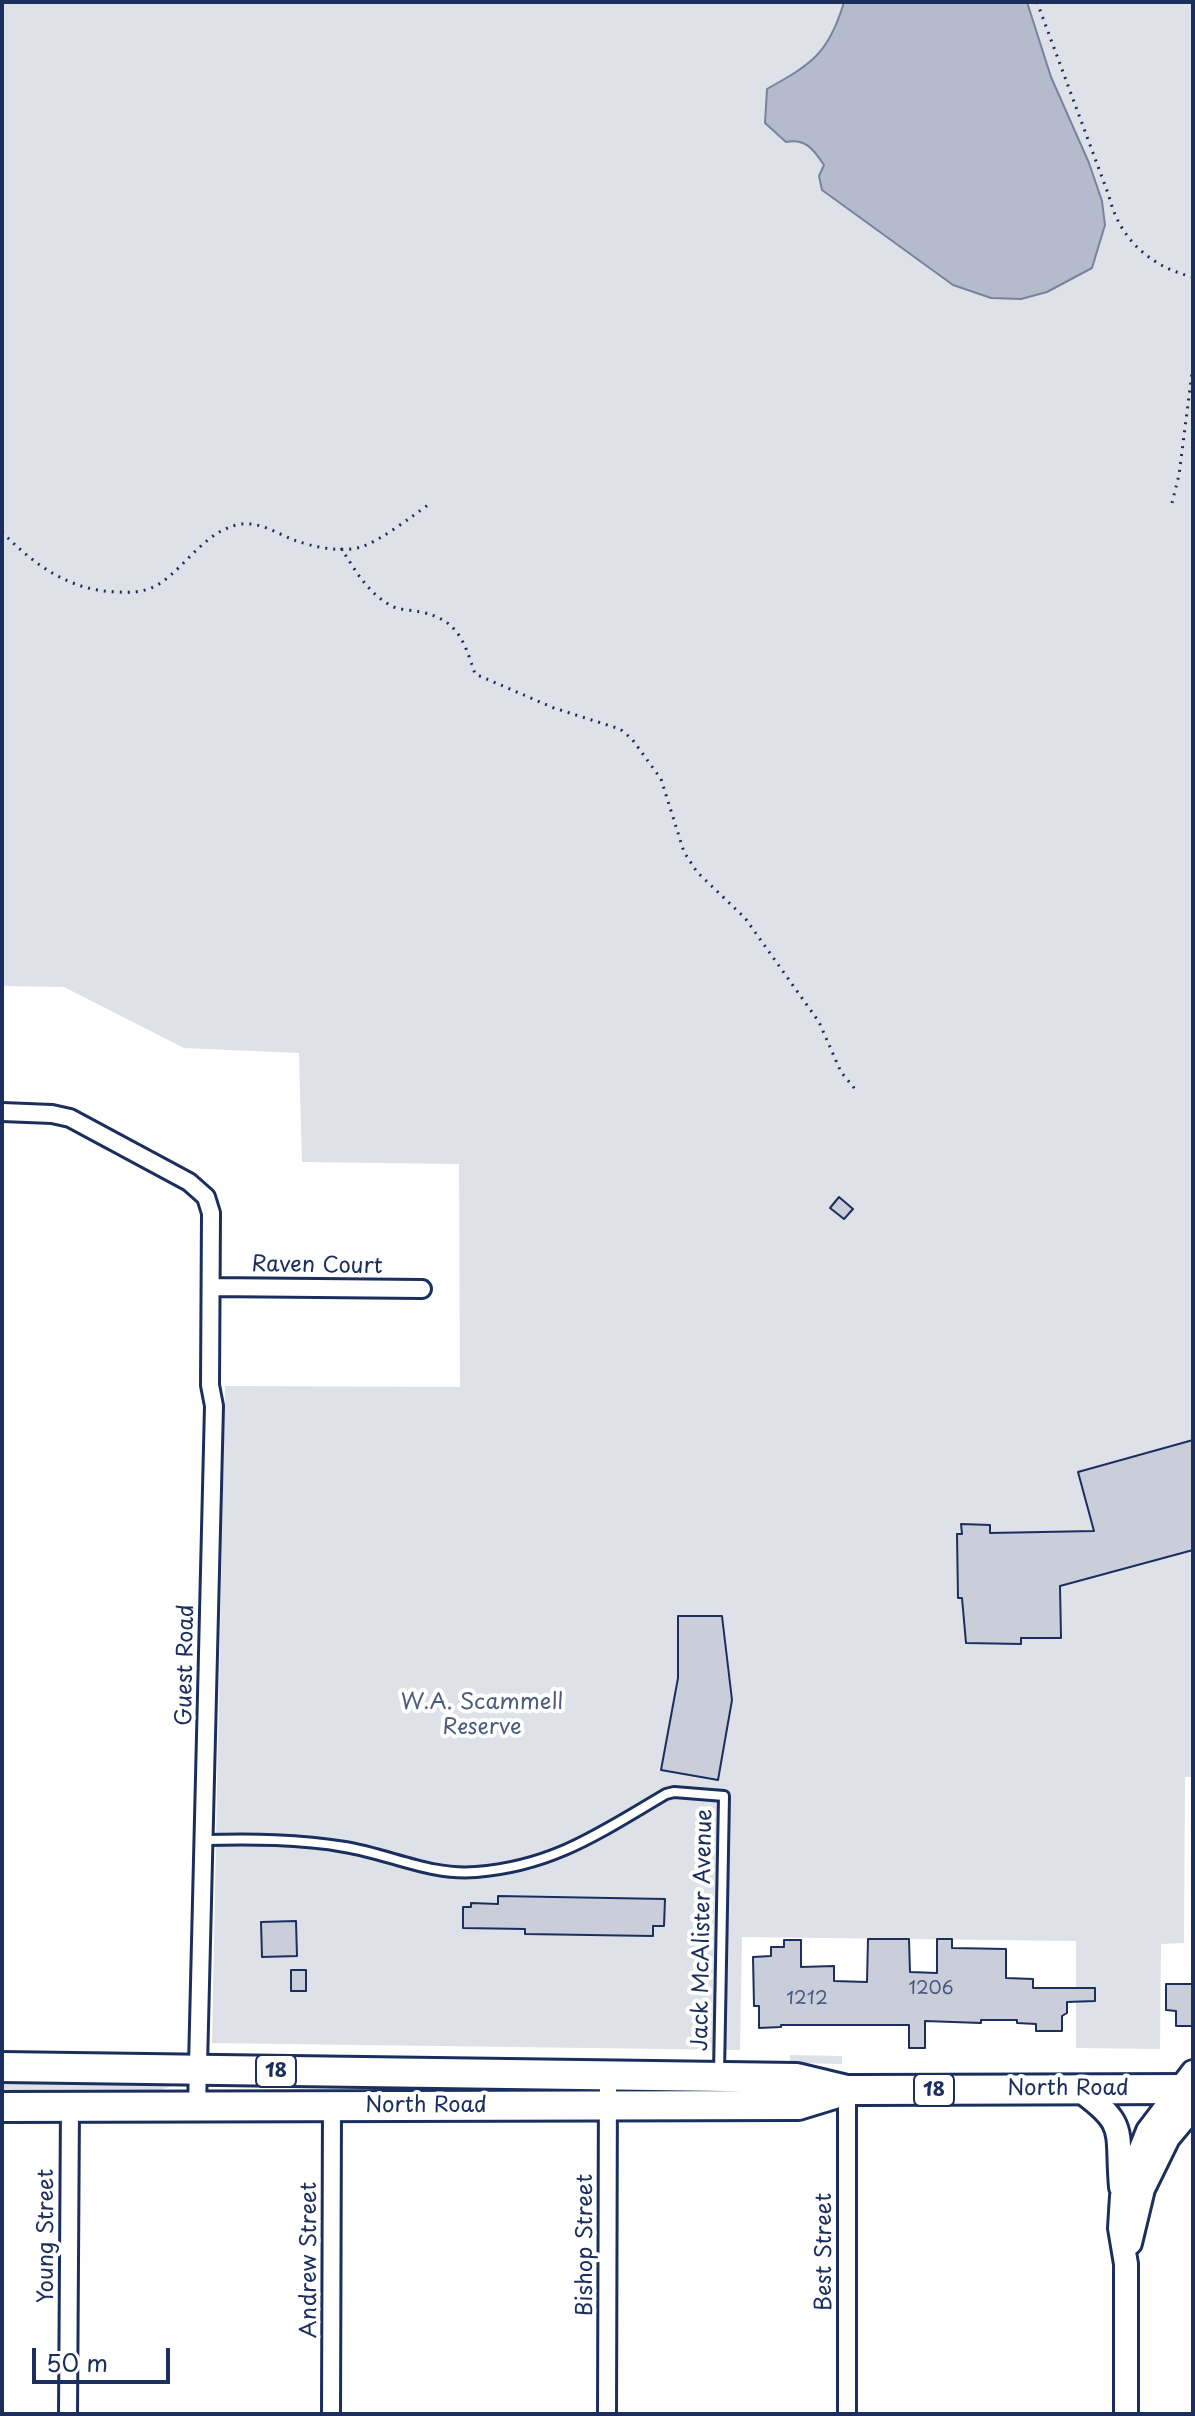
<!DOCTYPE html>
<html>
<head>
<meta charset="utf-8">
<style>
	body { margin:0 }
	#map { position:relative; width:1195px; height:2416px; overflow:hidden; background:#fff; font-family:"Playpen Sans",sans-serif }
	canvas { display:block }
	.frame { position:absolute; inset:0; border:4px solid #1b2f5e; pointer-events:none }
	.scale { position:absolute; left:32px; top:2348px; width:138px; height:36px; box-sizing:border-box; border:4px solid #1b2f5e; border-top:0; padding-left:10px; font-size:24px; line-height:28px; white-space:nowrap; color:#1b2f5e; -webkit-text-stroke:6px #fff; paint-order:stroke }
</style>
</head>
<body>
<div id="map">
<canvas width="1195" height="2416"></canvas>
<div class="frame"></div>
<div class="scale">50 m</div>
</div>
<script>
const g = document.querySelector('canvas').getContext('2d');
g.lineJoin = 'round';
function fill(path, color) { g.fillStyle = color; g.fill(path, 'evenodd'); }
function stroke(path, color, width, dash) { g.strokeStyle = color; g.lineWidth = width; g.lineCap = dash ? 'butt' : 'round'; g.setLineDash(dash || []); g.stroke(path); }
function drawText(font, color, halo, rows, align = 'center') {
  g.font = font + ' "Playpen Sans",sans-serif'; g.lineWidth = 8; g.setLineDash([]); g.textBaseline = 'middle'; g.strokeStyle = halo; g.fillStyle = color; for (const [text, x, y, turn = 0] of rows) {
    g.save(); g.translate(x, y); g.rotate((+turn || 0) * Math.PI / 180); g.textAlign = isNaN(turn) ? turn : align; if (halo) g.strokeText(text, 0, 0); g.fillText(text, 0, 0); g.restore();
  }
}
fill(new Path2D(`
	M2,2H1193V1777H1185L1184,1943L1161,1944L1160,2049L1076,2048V1941L742,1937L740,2050L212,2043L225,1386L460,1387L459,1164L302,1162L299,1053L184,1048L64,987L2,986Z
	M790,2055L842,2056V2064L793,2063L790,2061Z
	M2,2081L167,2083L171,2086L151,2094H2Z`), '#dee1e7');
const water = new Path2D(`
	M844,2H1027L1051,77L1089,163L1102,201L1105,225L1092,268L1047,292L1021,299L991,298L953,285L822,190L819,176L824,165C814,150 806,138 786,142L765,123L767,89C812,64 829,53 844,2Z`);
fill(water, '#b5bbca');
stroke(water, '#77839f', 2);
const building = new Path2D(`
	M839,1197L853,1209L844,1219L830,1208Z
	M1193,1440V1550L1060,1586L1061,1638H1021V1644L966,1643L962,1598H958L957,1534H962L961,1524L990,1525V1533L1094,1531L1078,1472Z
	M678,1616H722L732,1700L718,1780L661,1770L678,1678Z
	M498,1896L665,1899L664,1926H653V1936L525,1934V1929L463,1928V1907H471V1903L498,1904Z
	M296,1921L297,1956L262,1957L261,1922Z
	M868,1939H909L910,1972L937,1973V1939H952V1948L1006,1949V1978L1033,1979V1988H1095V2001L1067,2002V2013L1062,2016V2031H1036V2024L1017,2023V2020H981V2023L925,2021V2048H909V2025H781V2027L759,2028V2006H754L753,1957L771,1956V1947H784V1940H801V1967L834,1966V1981L867,1982Z
	M291,1970H306V1991H291Z
	M1166,1984H1193V2026H1176V2011L1166,2010Z`);
fill(building, '#caceda');
stroke(building, '#1b2f5e', 2);
const lane = new Path2D(`
	M205,1840C252,1839 299,1839 345,1847C389,1854 431,1876 476,1872C554,1866 601,1832 666,1794L674,1792L724,1796L719,2073`);
const street = new Path2D(`
	M2,1112L52,1114L70,1118L189,1182L206,1197L211,1213L210,1385L214,1406L197,2107
	M212,1287L422,1289
	M68,2414L70,2107
	M331,2414L332,2107
	M607,2414L608,2076
	M847,2414V2090`);
const secondary = new Path2D(`
	M1078,2089C1129,2125 1116,2130 1121,2187
	M1130,2243L1143,2189L1168,2138L1193,2108
	M1126,2414V2264L1120,2228L1122,2196L1148,2131L1193,2072`);
const highway = new Path2D(`
	M2,2067L797,2078L847,2090H861L1193,2089
	M2,2107L798,2105L847,2090`);
stroke(lane, '#1b2f5e', 14);
stroke(street, '#1b2f5e', 22);
stroke(secondary, '#1b2f5e', 28);
stroke(highway, '#1b2f5e', 34);
stroke(new Path2D(`
	M1037,2L1109,196C1119,238 1150,267 1193,277
	M1172,503L1179,475L1193,365
	M2,532C34,565 70,591 118,592C132,593 146,592 159,584C187,566 206,529 242,524C261,522 278,534 294,540C313,547 341,553 361,547C380,541 411,517 428,505
	M341,548C355,570 367,592 390,605C398,610 411,610 421,612C458,620 464,641 475,674L554,708L620,729L632,739L661,779L684,852L697,872L745,918L819,1022L841,1072L855,1089`), '#1b2f5e', 3, [2, 6]);
stroke(lane, '#fff', 8);
stroke(street, '#fff', 16);
stroke(secondary, '#fff', 22);
stroke(highway, '#fff', 28);
drawText('18px', '#47577d', null, [
	["1206",931,1989],
	["1212",807,1999]
]);
for (const [x, y, w] of [
	[276,2071,40],
	[934,2090,40]
]) { const box = new Path2D(); box.roundRect(x - w / 2, y - 16, w, 32, 6); g.fillStyle = '#fff'; g.fill(box); stroke(box, '#1b2f5e', 2); }
drawText('bold 20px', '#1b2f5e', null, [
	["18",276,2071],
	["18",934,2090]
]);
drawText('22px', '#1b2f5e', '#fff', [
	["Raven Court",317,1266,1],
	["Guest Road",186,1665,-89],
	["Jack McAlister Avenue",703,1930,-89],
	["North Road",1068,2089],
	["North Road",426,2106],
	["Young Street",47,2236,-90],
	["Bishop Street",586,2245,-90],
	["Best Street",825,2252,-90],
	["Andrew Street",310,2260,-90]
]);
drawText('22px', '#4c5c80', '#fff', [
	["W.A. Scammell",482,1703],
	["Reserve",482,1728]
]);
</script>
</body>
</html>
